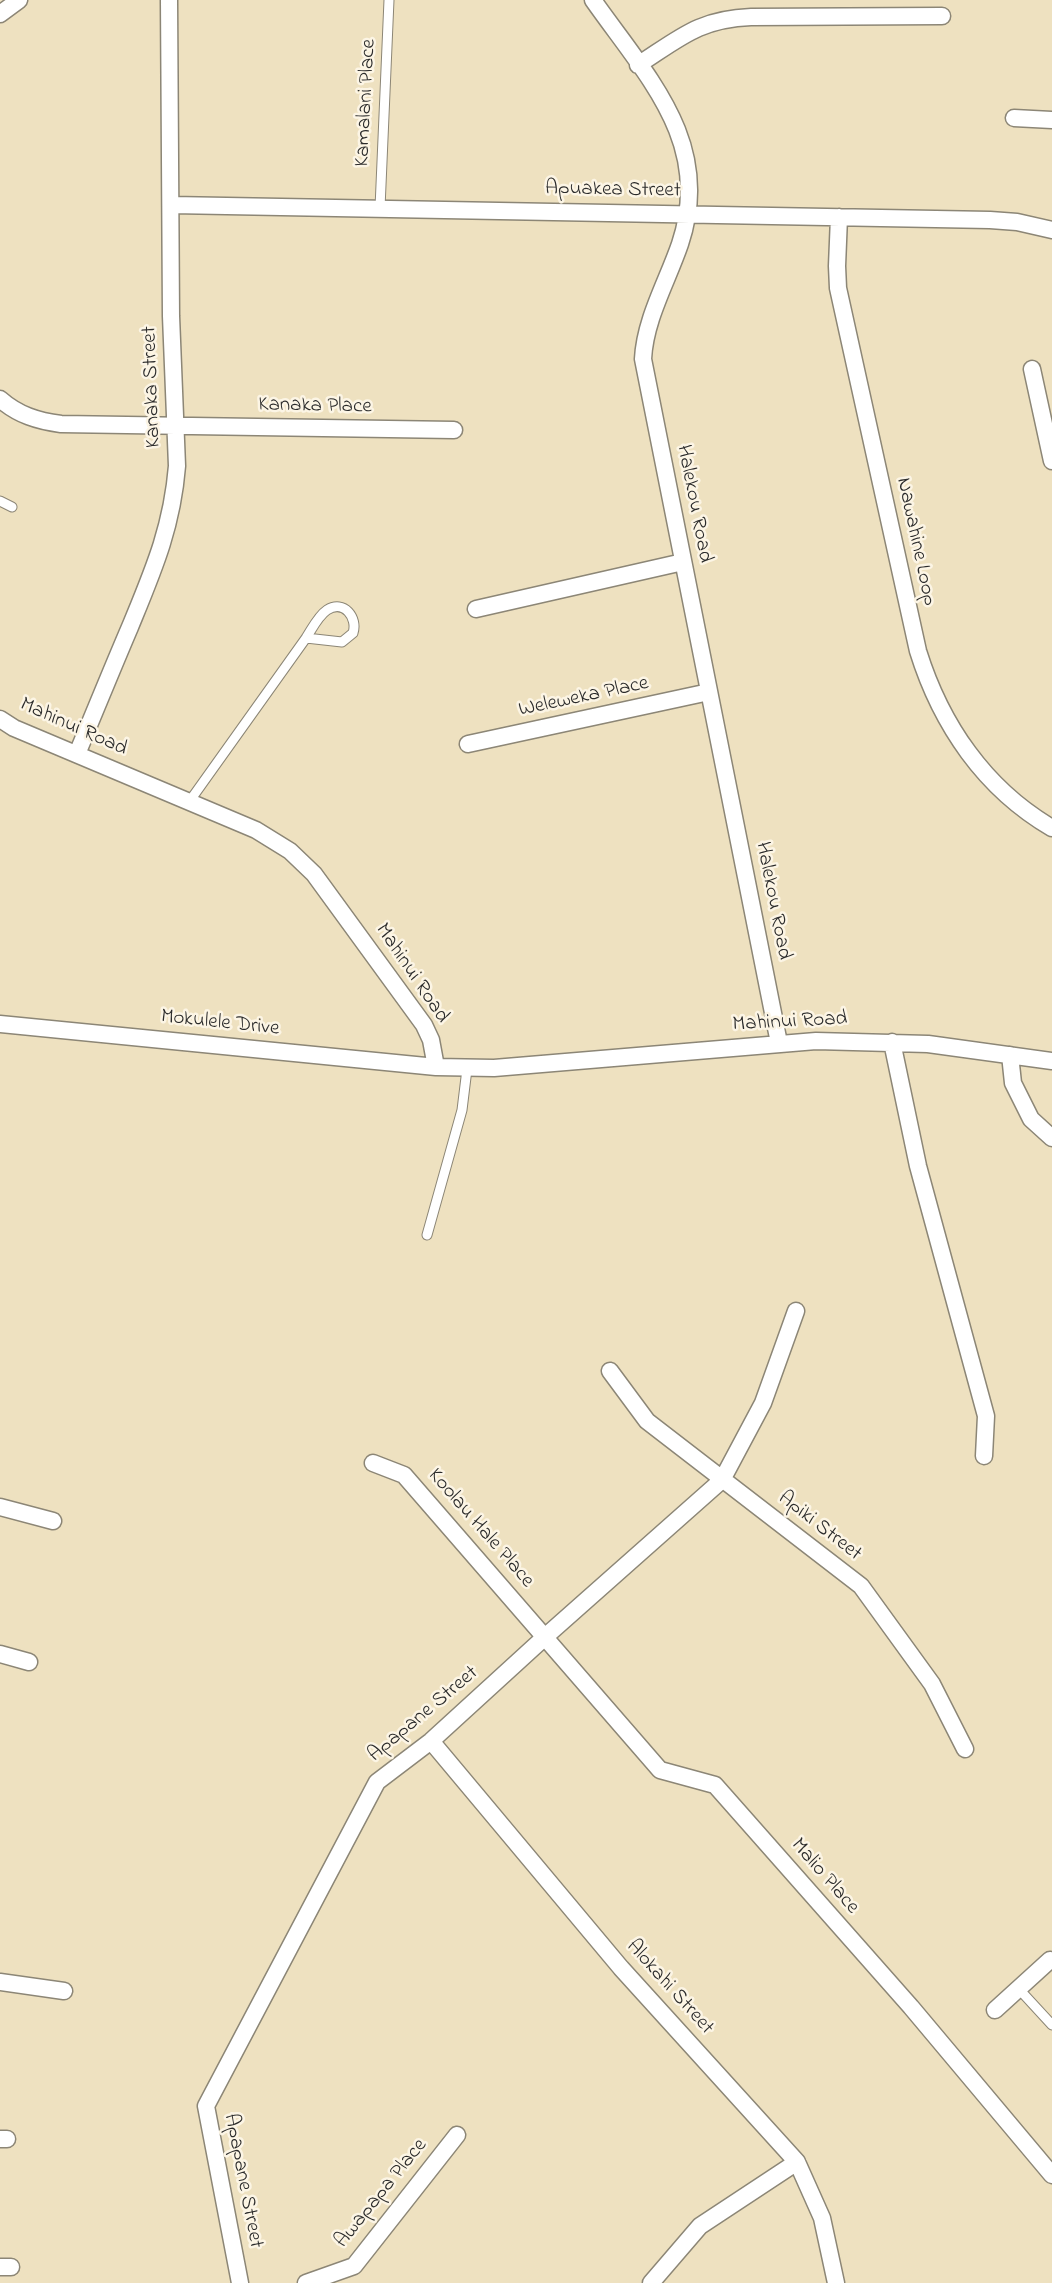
<!DOCTYPE html>
<html>
<head>
<meta charset="utf-8">
<style>
	body { margin:0 }
	canvas { display:block; background:#eee1c0 }
</style>
</head>
<body>
<canvas width="1052" height="2283"></canvas>
<script>
const g = document.querySelector('canvas').getContext('2d');
g.lineJoin = 'round';
function stroke(path, color, width, dash) { g.strokeStyle = color; g.lineWidth = width; g.lineCap = dash ? 'butt' : 'round'; g.setLineDash(dash || []); g.stroke(path); }
function drawText(font, color, halo, rows, align = 'center') {
  g.font = font + ' "Indie Flower",sans-serif'; g.lineWidth = 5; g.setLineDash([]); g.textBaseline = 'middle'; g.strokeStyle = halo; g.fillStyle = color; for (const [text, x, y, turn = 0] of rows) {
    g.save(); g.translate(x, y); g.rotate((+turn || 0) * Math.PI / 180); g.textAlign = isNaN(turn) ? turn : align; if (halo) g.strokeText(text, 0, 0); g.fillText(text, 0, 0); g.restore();
  }
}
const service = new Path2D(`
	M380,208L389,0
	M0,501L12,507
	M189,802L306,638C312,629 318,616 327,610C344,599 358,618 353,633L342,642L306,638
	M427,1235L462,1110L467,1069
	M1018,1988L1052,2025`);
const minor = new Path2D(`
	M593,0C647,77 714,143 680,244C667,282 645,319 643,359L779,1043
	M0,14L19,0
	M638,65C680,38 699,19 751,17L942,16
	M1014,118L1052,120
	M172,205L990,220L1017,222L1052,230
	M839,217L837,266L838,288L918,651C941,725 985,789 1052,828
	M1032,369L1052,461
	M0,399C18,415 38,421 61,424L454,430
	M476,609L683,562
	M0,719L14,728L256,830L290,851L314,874L424,1025L431,1040L436,1067L494,1068L816,1041L928,1044L1052,1061
	M468,744L709,692
	M77,754C95,711 112,669 130,627C153,571 172,528 177,466L171,316L169,0
	M0,1024L436,1067
	M892,1042L918,1166L986,1416L984,1456
	M1010,1055L1013,1083L1031,1119L1052,1138
	M610,1371L647,1421L861,1586L932,1684L965,1749
	M373,1463L404,1475L660,1770L715,1785L911,2007L1052,2175
	M0,1507L53,1521
	M0,1654L29,1662
	M431,1741L621,1968L797,2162L822,2218L836,2283
	M0,1982L64,1991
	M995,2010L1050,1960
	M0,2139H7
	M0,2267H11
	M240,2283L206,2106L377,1782L431,1741L546,1636L722,1480L763,1403L796,1311
	M306,2283L354,2266L457,2135
	M651,2283L700,2226L797,2162`);
stroke(service, '#8c8676', 11);
stroke(minor, '#8c8676', 19);
stroke(service, '#fff', 9);
stroke(minor, '#fff', 16);
drawText('21px', '#2b2b2b', '#fcf5e5', [
	["Kamalani Place",367,103,-87],
	["Apuakea Street",613,191,1],
	["Kanaka Street",153,387,-92],
	["Kanaka Place",315,407,1],
	["Halekou Road",693,504,79],
	["Nawahine Loop",915,542,78],
	["Weleweka Place",584,698,-12],
	["Mahinui Road",73,728,24],
	["Halekou Road",772,901,79],
	["Mahinui Road",411,974,56],
	["Mahinui Road",790,1023,-3],
	["Mokulele Drive",220,1024,6],
	["Apiki Street",819,1527,38],
	["Koolau Hale Place",480,1529,49],
	["Apapane Street",424,1715,-40],
	["Malio Place",824,1877,49],
	["Alokahi Street",669,1988,48],
	["Apapane Street",242,2181,79],
	["Awapapa Place",382,2194,-51]
]);
</script>
</body>
</html>
